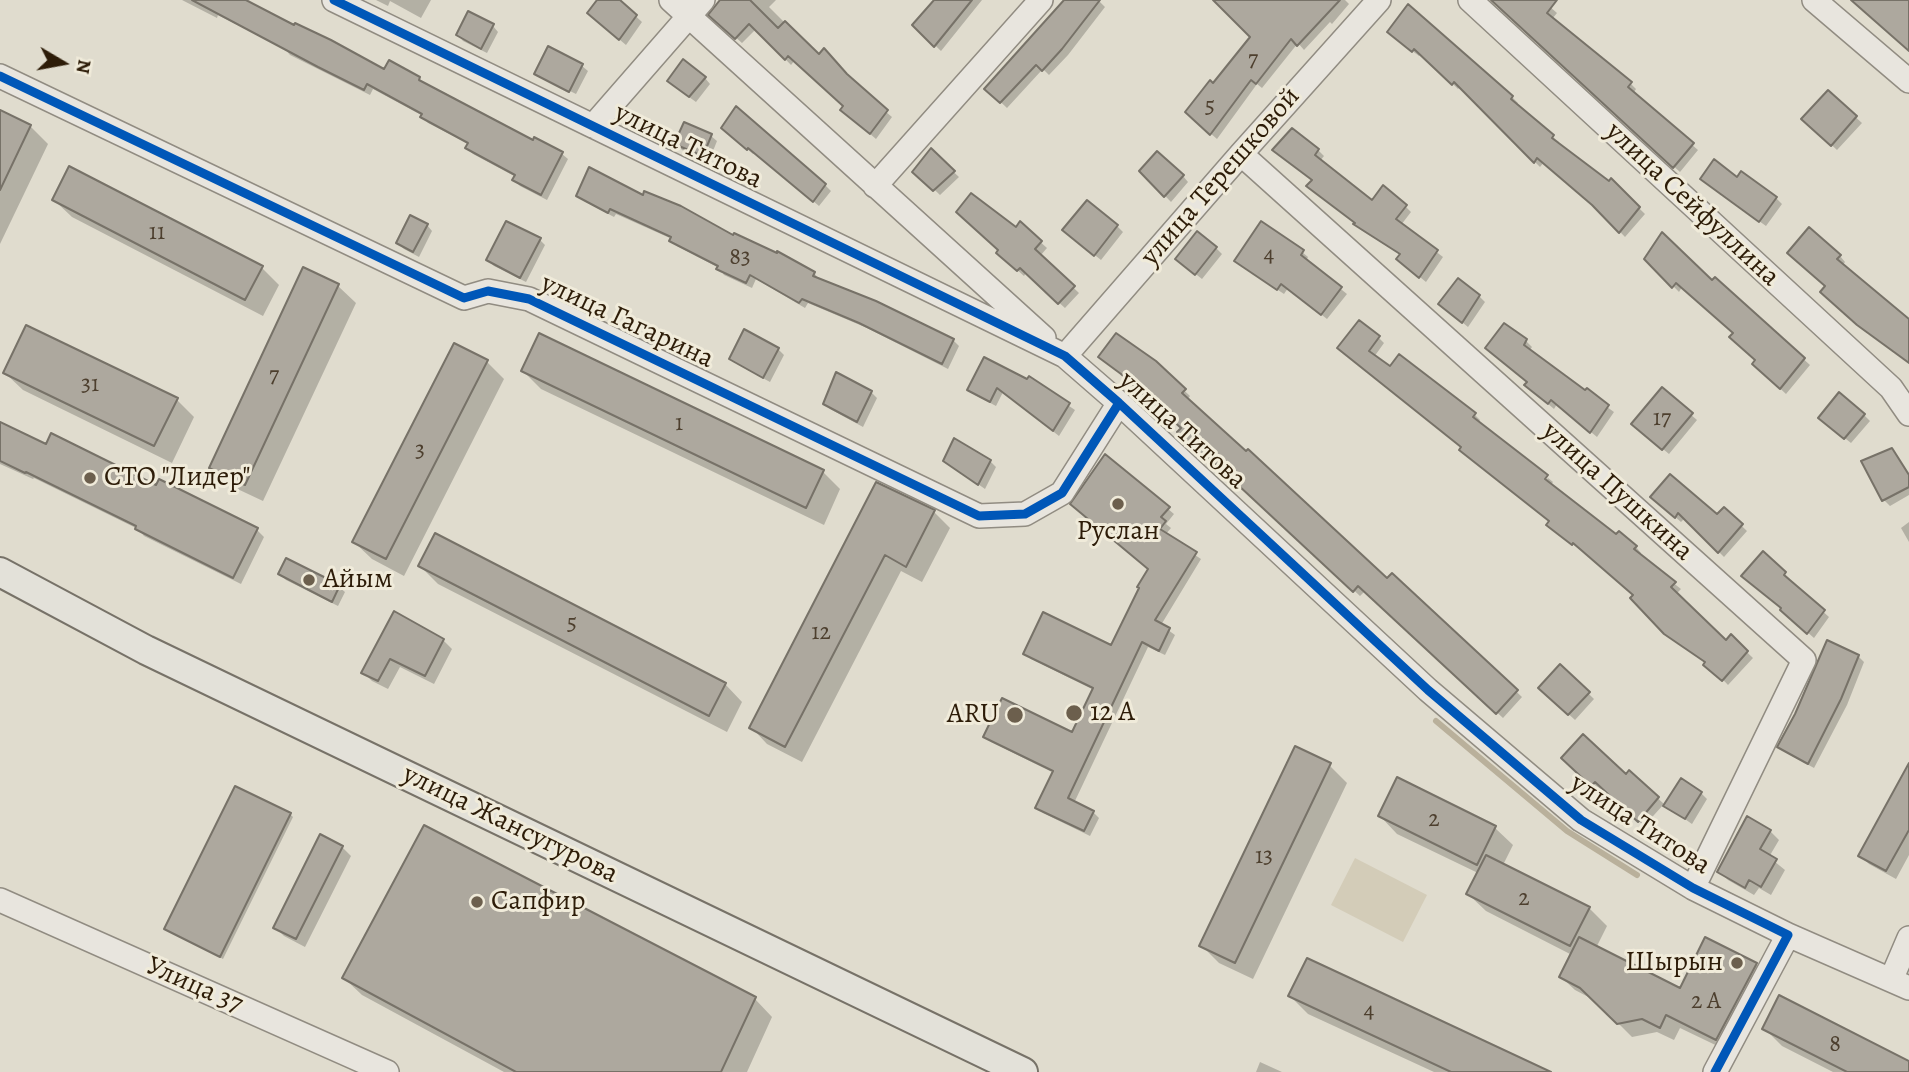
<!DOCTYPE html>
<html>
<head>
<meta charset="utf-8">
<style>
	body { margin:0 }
	#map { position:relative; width:1909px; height:1072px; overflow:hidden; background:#e0dcce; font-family:Alegreya,serif }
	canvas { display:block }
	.north { position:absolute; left:28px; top:28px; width:70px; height:70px; -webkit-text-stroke:5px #f0ebda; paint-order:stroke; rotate:100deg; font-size:19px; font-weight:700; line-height:28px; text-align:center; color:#2d1c08 }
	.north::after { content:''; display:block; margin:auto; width:24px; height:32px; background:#2d1c08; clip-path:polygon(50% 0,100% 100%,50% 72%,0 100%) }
</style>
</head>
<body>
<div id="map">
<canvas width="1909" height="1072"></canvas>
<div class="north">N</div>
</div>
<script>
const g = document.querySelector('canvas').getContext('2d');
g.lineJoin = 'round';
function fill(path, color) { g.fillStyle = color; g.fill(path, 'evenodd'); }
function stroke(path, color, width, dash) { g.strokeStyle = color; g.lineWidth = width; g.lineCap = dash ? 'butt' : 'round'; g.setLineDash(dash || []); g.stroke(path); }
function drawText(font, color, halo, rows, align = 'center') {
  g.font = font + ' Alegreya,serif'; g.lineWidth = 6; g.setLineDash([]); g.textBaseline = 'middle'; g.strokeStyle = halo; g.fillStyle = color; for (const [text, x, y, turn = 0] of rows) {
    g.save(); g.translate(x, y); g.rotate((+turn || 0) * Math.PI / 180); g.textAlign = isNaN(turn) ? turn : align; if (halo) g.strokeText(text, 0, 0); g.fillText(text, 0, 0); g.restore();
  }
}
fill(new Path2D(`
	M1355,858L1427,895L1403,942L1331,905Z`), '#d3ccb8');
fill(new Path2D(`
	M182,0H242L385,71L419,79L425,84L533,143L562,154L568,159L547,200L520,186L514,180L516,177L473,154L467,148L469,144L428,123L423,116L373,89L370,95L290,55L285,49L218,15L217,18Z
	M376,0H431L421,18L390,1L388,6Z
	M599,0H618L642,22L626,45L595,19Z
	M724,0H776L769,7L819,57L892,117L876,139L848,115L845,106L795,60L791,65L756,29L742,43L711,15Z
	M939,0H982L941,51L914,25Z
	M1066,0H1098L1105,7L1068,55L1049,75L1037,63L1035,66L1041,71L1007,108L987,89Z
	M1219,0H1345L1349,4L1332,24L1330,22L1304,50L1298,43L1262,88L1257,84L1217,139L1193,118L1213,86L1252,37Z
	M1493,0H1542L1557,13L1552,19L1631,84L1636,89L1633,94L1698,150L1680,172Z
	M493,26L498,32L487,53L463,41L458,35Z
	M1395,38L1512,97L1518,103L1516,105L1553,137L1559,142L1557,144L1610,183L1611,181L1645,214L1625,237L1599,210L1544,162L1540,167L1460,87L1458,89L1421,53L1419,56Z
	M549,48L582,66L588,71L576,94L540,76V78L536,74Z
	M705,78L710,84L696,102L675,87Z
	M1828,92L1862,123L1837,150L1804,119Z
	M0,112L30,126L48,144L0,244Z
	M685,124L711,136L717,141L709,161L682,150L677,144Z
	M729,134L825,185L831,191L819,206L755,152L753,154Z
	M1318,150L1324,156L1320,161L1372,202L1405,206L1411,212L1401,225L1443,257L1426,282L1404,264L1401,255L1361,230L1313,181L1280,156Z
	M931,151L959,177L940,195L915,171Z
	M1141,171L1183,176L1188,182L1171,202Z
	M1737,180L1776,198L1782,204L1766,226L1708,185Z
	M578,196L643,197L814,273L819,279L953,340L959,346L948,369L867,328L808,303L805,308L756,279L752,288L724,275L719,268L677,246L672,239L616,214L614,217L584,201Z
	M54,200L262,268L279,285L263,316L72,217Z
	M1020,224L1047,248L1040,256L1079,293L1065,308L1026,273L1024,276L1004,258Z
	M427,225L432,231L419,257L404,249L398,243Z
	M1117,226L1123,232L1101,260L1070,235Z
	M539,239L545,245L526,282L494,266L488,260Z
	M1216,248L1222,254L1202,279L1183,264Z
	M1302,252L1308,257L1306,261L1347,294L1327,319L1288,288L1284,294L1242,266Z
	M1840,256L1845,262L1842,266L1909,321V363L1865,331L1828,298L1827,287L1795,259Z
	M1646,258L1712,283L1715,279L1810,365L1786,394L1754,364L1757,360L1735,333L1682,287L1679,292Z
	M338,286L356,303L263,501L229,485L211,467Z
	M1479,296L1485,302L1468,327L1446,309Z
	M1378,337L1384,343L1374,357L1475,415L1480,420L1478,423L1541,487L1548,478L1553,482L1550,486L1617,537L1636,547L1641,553L1639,556L1681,589L1676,594L1726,642L1731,637L1753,658L1728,685L1707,663L1672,640L1632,598L1635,595L1580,548L1579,549L1554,530L1551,521L1345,353Z
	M1526,341L1532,347L1529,351L1614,412L1597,437L1557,404L1554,409L1533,391L1529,383L1493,354Z
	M778,349L784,355L770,382L737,364L731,358Z
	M486,361L504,379L404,576L372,559L354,542Z
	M1155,363L1190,396L1187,400L1387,581L1392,575L1522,697L1503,718L1365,591L1360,596L1216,462L1214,464L1185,438Z
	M523,371L823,472L840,489L824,525L541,389Z
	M5,373L177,400L194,417L172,463L23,390Z
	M837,374L871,392L877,398L863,427L830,409L825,403Z
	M1029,379L1075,410L1059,436L1003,392L996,406L975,395L969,389L1028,381Z
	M1662,390L1697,420L1669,454L1639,429Z
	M1864,415L1870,421L1851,443L1826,423Z
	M0,424L47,446L157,488L257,530L264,537L241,584L144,536L138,529L34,478L33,479L0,464Z
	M1892,450L1909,474V495L1890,506L1884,500L1863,462Z
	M1106,457L1174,514L1166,524L1171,528L1165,535L1201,559L1161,625L1175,635L1165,655L1148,647L1074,803L1093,812L1099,818L1090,836L1043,813L1037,807L1054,773L991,742L985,737L1073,734L1094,690L1031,659L1025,653L1112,647L1149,569Z
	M945,461H990L996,467L985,489Z
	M877,484L934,512L950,528L922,582L901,571L802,762L767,744L751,727Z
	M1658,502L1717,517L1724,509L1747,531L1724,557L1685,518L1681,522Z
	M1909,522V542L1901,528Z
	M1763,554L1790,579L1789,581L1829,617L1814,638L1788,615Z
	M287,560L339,587L345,592L338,606L286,580L280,574Z
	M420,566L725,684L742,702L727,732L438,584Z
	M394,614L443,640L452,649L434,684L400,667L388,689L372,681L363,672Z
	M1858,656L1864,662L1847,705L1814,768L1785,752L1780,746L1797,714Z
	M1560,666L1594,699L1575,720L1540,688Z
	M1563,758L1626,776L1629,772L1664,804L1644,826L1601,787L1598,791Z
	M1329,765L1347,783L1253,979L1219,963L1201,945Z
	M1909,776V855L1896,879L1869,864L1860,855Z
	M1701,793L1707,799L1692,824L1666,806Z
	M290,814L293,817L223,959L166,929Z
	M1380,816L1495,828L1513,845L1503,865L1589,908L1607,926L1596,948L1681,990L1756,965L1770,978L1730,1052L1680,1028L1674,1040L1657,1032L1632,1037L1596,1001L1575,990L1561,977L1572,955L1486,911L1468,894L1478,873L1397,834Z
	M1770,831L1779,840L1769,857L1785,870L1771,895L1759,888L1754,895L1728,880L1719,871Z
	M342,847L351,856L305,947L284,936L275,927Z
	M344,978L755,999L772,1017L747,1072H504L362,995Z
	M1290,996L1547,1072H1434L1308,1014Z
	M1764,1028L1909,1062V1072H1833L1782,1046Z
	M1260,1062L1282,1072H1256Z`), '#0003');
stroke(new Path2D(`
	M1436,721L1567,831L1637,875`), '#b9b09b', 6);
const building = new Path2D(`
	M192,0H246L294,25L295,23L331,40L384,69L389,60L420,77L419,80L533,140L534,137L563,152L541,195L512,180L515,175L465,148L468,143L420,117L422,114L367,84L364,90L318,67Z
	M597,0H620L637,15L619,40L587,13Z
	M720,0H750L778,28L785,21L819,54L824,48L847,74L888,110L870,134L840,110L843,106L788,56L785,60L749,24L735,39L708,15Z
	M934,0H972L934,47L912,25Z
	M1064,0H1100L1062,49L1042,71L1036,65L1000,103L984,89Z
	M1213,0H1340L1297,46L1291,39L1256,84L1251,80L1210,135L1185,112L1210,80L1213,83L1250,37Z
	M1491,0H1557L1547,13L1632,82L1628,87L1694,143L1673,168Z
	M1851,0H1909V51Z
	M1408,4L1513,96L1511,99L1554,135L1552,138L1609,181L1611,178L1640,207L1619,233L1592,205L1537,158L1534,163L1454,82L1452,85L1414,49L1412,52L1387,32Z
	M468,11L494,24L481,49L456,35Z
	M548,46L583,64L569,92L534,74Z
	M683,59L706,77L689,97L667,81Z
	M1828,90L1857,116L1831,146L1801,119Z
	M736,106L826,184L813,202L748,148L747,150L721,128Z
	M0,110L31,125L0,190Z
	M684,122L712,134L703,156L674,144Z
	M1292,128L1319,149L1315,155L1372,200L1383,185L1407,205L1396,219L1438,250L1419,278L1396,259L1400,254L1353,224L1355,223L1306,186L1312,180L1272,150Z
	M931,148L955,171L933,191L912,172Z
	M1157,151L1184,175L1164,197L1139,171Z
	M1714,159L1737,177L1741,171L1777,197L1759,222L1700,179Z
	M69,166L263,266L245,300L52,200Z
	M589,167L643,195L644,191L681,206L733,235L734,233L777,253V251L815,272L813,276L876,301L954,339L942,364L859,323L802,299L799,303L750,275L746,283L716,269L718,266L669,241L671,237L610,209L608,213L576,196Z
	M971,193L1016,227L1020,221L1042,241L1035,249L1075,286L1058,304L1020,268L1017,271L996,253L998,250L956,212Z
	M1087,200L1118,225L1094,256L1062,230Z
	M410,215L428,224L413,252L396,243Z
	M506,221L541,238L520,278L486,260Z
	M1261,221L1304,250L1301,255L1342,287L1321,315L1281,284L1277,290L1234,261Z
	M1809,227L1841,255L1837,259L1909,319V363L1857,325L1820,292L1825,286L1787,253Z
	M1197,231L1217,247L1195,275L1175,259Z
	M1662,232L1712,280L1715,277L1805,358L1780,389L1752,364L1755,360L1729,337L1733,333L1676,283L1672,288L1644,259Z
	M303,267L339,284L245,485L209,468Z
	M1458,278L1480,295L1462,323L1438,304Z
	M1359,320L1380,336L1369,351L1390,366L1399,354L1476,413L1473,417L1548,475L1545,479L1616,534L1619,531L1637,546L1634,549L1676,582L1671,587L1726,640L1731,634L1748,651L1722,681L1703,665L1705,662L1664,634L1630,598L1633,595L1573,543L1572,545L1546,525L1549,521L1459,450L1461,447L1337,348Z
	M1504,323L1527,339L1524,345L1585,390L1587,388L1609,405L1590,433L1551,400L1548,404L1524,385L1527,382L1485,348Z
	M26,325L178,398L154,446L3,373Z
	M744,329L779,348L763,378L729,359Z
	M539,333L824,470L806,508L521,371Z
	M1116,333L1156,361L1186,389L1182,393L1246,451L1248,449L1387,578L1392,573L1518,690L1496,714L1358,586L1353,592L1209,458L1207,460L1177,432L1181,428L1121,374L1098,357Z
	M454,343L488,360L386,559L352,542Z
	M984,357L1027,379L1029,376L1070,403L1053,431L997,388L990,402L967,390Z
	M836,372L872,391L857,422L823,404Z
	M1662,387L1693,413L1662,450L1631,424Z
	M1839,392L1865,414L1844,439L1818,418Z
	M0,422L46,444L51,433L156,485L159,479L258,528L233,578L135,529L136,526L26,472L25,473L0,461Z
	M954,438L991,460L978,485L943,461Z
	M1892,448L1909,475V487L1882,501L1861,461Z
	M1105,454L1170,507L1161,517L1166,521L1160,529L1197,552L1155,620L1170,628L1159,651L1142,642L1068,798L1094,811L1084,831L1035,808L1053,771L983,737L1002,698L1072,732L1093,688L1023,654L1043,612L1111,645L1139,588L1137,587L1148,569L1070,504Z
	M1670,474L1717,514L1724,507L1743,524L1718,553L1678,513L1675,518L1650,497Z
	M876,482L935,510L906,567L885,555L785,747L749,728Z
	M435,533L726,683L709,716L418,566Z
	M1763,551L1786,572L1784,575L1825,610L1807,634L1780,610L1781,608L1741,576Z
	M286,558L340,585L332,602L278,574Z
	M394,611L444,639L425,676L390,659L378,681L361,673Z
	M1827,640L1859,655L1841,699L1808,764L1777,747L1795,714Z
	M1560,664L1590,692L1568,715L1538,688Z
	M1583,734L1626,774L1629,770L1659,797L1638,822L1595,782L1591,786L1561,758Z
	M1295,746L1331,763L1235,963L1199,946Z
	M1909,763V830L1886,871L1858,856Z
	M1397,777L1496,826L1477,865L1378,816Z
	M1681,778L1702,792L1685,819L1663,806Z
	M235,786L291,813L220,957L164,929Z
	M1747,816L1771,830L1760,849L1777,859L1761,887L1749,880L1745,888L1717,872Z
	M424,825L756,997L721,1072H516L342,978Z
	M320,834L343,846L296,939L273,928Z
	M1486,855L1590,907L1570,946L1466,894Z
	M1579,937L1680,988L1705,937L1757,963L1716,1040L1666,1015L1660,1028L1642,1019L1617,1024L1580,988L1559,977Z
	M1307,958L1350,978L1551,1072H1451L1288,996Z
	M1779,995L1909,1061V1072H1847L1762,1029Z`);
fill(building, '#ada89e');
stroke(building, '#777268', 2);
const minor = new Path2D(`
	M334,0L1065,356L1119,403L1428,690L1581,820L1693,888L1788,935L1715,1072
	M671,0L1044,338
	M1470,0L1891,388L1909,414
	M1814,0L1909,81
	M0,76L464,298L488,291L529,299L979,516L1025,514L1062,493L1119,403
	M593,126L703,0
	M1241,154L1804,660L1693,888
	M875,186L1041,0
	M1065,356L1241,154L1379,0
	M0,900L387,1072
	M1788,935L1909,988
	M1891,980L1909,938`);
const major = new Path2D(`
	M0,572L146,650L1023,1072`);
stroke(minor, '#918c82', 26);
stroke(major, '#777268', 32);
stroke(minor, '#e8e5de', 23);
stroke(major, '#e3e1d9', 28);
stroke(new Path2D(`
	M334,0L1065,356L1119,403L1428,690L1581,820L1693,888L1788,935L1715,1072
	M0,76L464,298L488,291L529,299L979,516L1025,514L1062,493L1119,403`), '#0057b8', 9);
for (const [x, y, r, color] of [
	[90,478,7,"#6c5f4d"],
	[1118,504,7,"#6c5f4d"],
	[309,580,7,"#6c5f4d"],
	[1074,713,9,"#6c5f4d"],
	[1015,715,9,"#6c5f4d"],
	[477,902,7,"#6c5f4d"],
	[1737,963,7,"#6c5f4d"]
]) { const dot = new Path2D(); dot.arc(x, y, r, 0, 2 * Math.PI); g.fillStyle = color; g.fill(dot); stroke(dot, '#f0ebda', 2.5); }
drawText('24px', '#4d3f2e', null, [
	["7",1253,60],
	["5",1210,107],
	["11",157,233],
	["4",1269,255],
	["83",740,258],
	["7",274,376],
	["31",90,385],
	["17",1662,419],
	["1",679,424],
	["3",420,451],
	["5",572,624],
	["12",821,633],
	["2",1434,820],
	["13",1264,857],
	["2",1524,899],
	["2 А",1706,1002],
	["4",1369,1011],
	["8",1835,1045]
]);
drawText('28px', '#2d1c08', '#f0ebda', [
	["улица Титова",688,147,26],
	["улица Терешковой",1221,177,-49],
	["улица Сейфуллина",1692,205,43],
	["улица Гагарина",627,322,25],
	["улица Титова",1182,431,42],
	["улица Пушкина",1617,492,42],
	["улица Жансугурова",510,825,26],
	["улица Титова",1640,825,33],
	["Улица 37",194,986,24]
]);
drawText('28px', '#2d1c08', '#f0ebda', [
	["СТО \"Лидер\"",104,478],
	["Руслан",1118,532,"center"],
	["Айым",323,580],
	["12 А",1090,713],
	["ARU",999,715,"right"],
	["Сапфир",491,902],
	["Шырын",1723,963,"right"]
], 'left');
</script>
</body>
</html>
